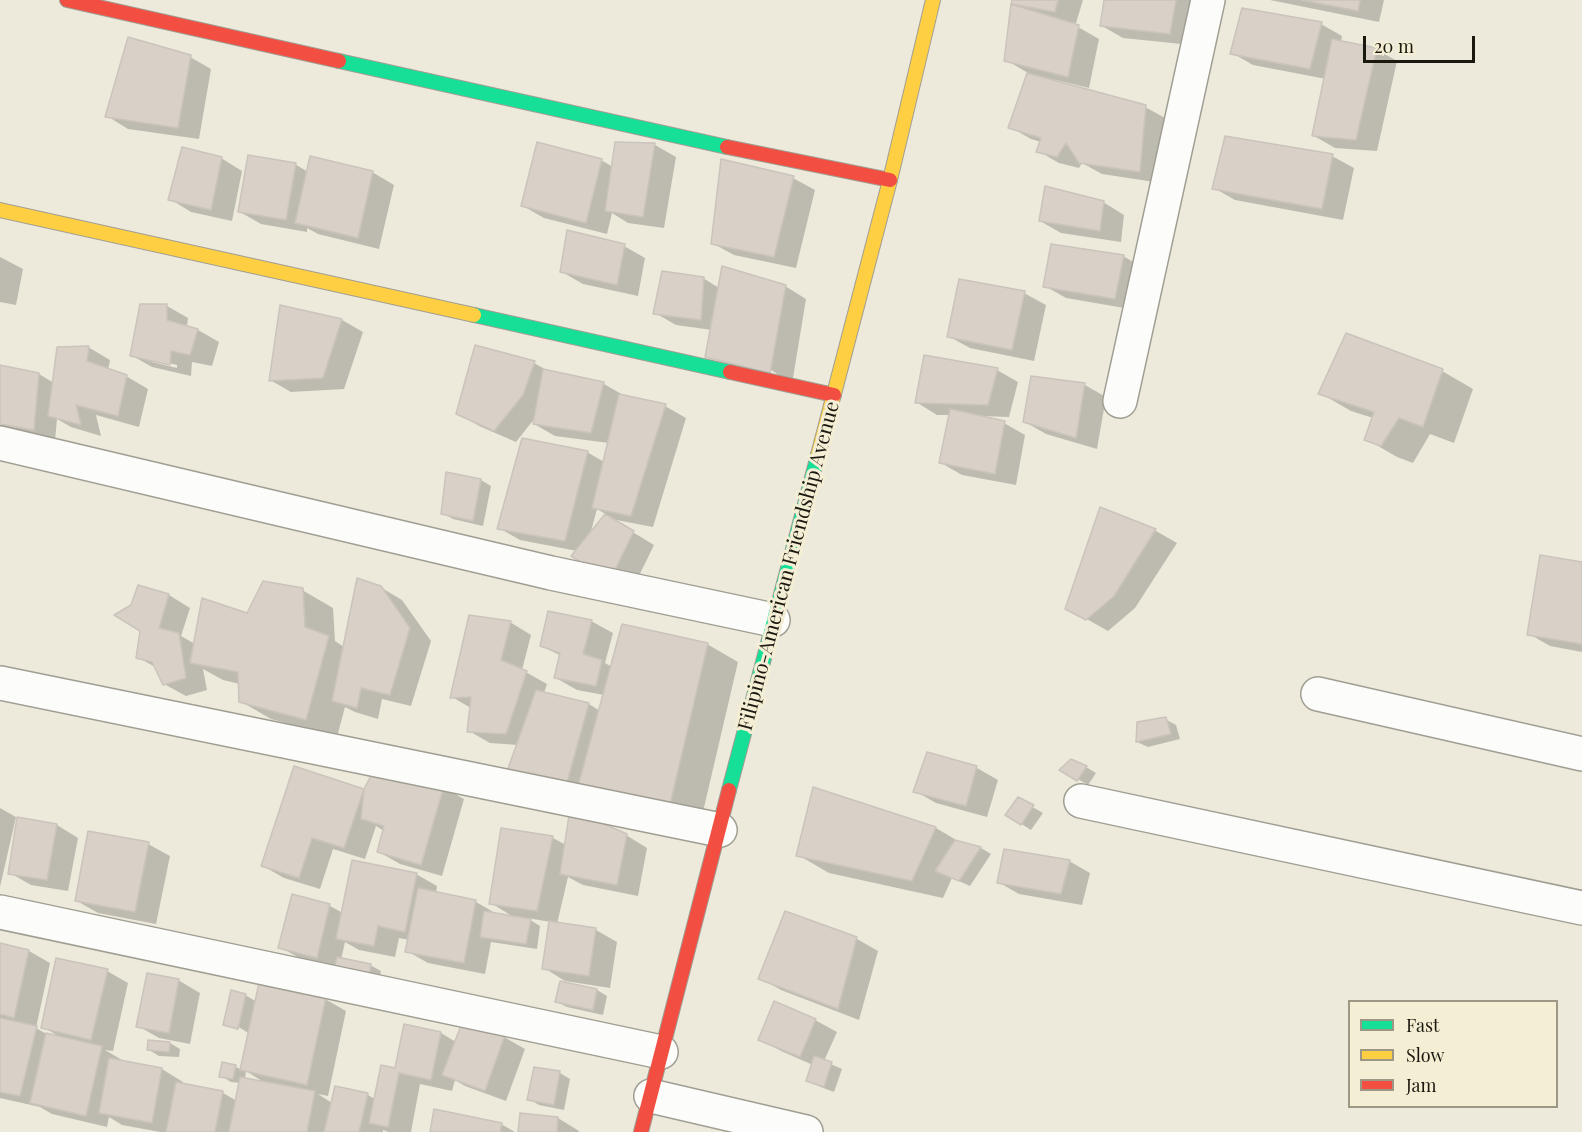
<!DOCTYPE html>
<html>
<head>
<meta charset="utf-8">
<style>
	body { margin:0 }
	#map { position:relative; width:1582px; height:1132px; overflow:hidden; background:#edeadc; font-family:"Playfair Display",serif }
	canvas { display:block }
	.legend { position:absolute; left:1348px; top:1000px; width:210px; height:108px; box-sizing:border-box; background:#f4eed5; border:2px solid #9d9886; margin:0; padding:8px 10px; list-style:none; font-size:18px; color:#1a180f }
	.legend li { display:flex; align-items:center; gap:12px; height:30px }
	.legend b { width:30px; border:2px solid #9d9886 }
	.scale { position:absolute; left:1363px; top:36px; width:112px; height:27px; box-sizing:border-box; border:3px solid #1a180f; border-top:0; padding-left:8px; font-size:18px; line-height:21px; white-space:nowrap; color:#1a180f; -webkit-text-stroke:4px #f4eed5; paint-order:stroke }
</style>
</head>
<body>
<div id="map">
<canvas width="1582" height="1132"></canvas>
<ul class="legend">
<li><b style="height:8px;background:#16e098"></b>Fast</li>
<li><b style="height:8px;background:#ffcf43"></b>Slow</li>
<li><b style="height:8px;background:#f24e42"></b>Jam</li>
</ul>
<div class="scale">20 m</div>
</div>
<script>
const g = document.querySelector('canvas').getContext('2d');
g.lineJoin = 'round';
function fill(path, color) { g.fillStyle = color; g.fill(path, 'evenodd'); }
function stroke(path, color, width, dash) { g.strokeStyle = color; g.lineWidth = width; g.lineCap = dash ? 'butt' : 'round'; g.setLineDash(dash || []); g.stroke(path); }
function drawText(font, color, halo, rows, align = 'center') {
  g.font = font + ' "Playfair Display",serif'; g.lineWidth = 6; g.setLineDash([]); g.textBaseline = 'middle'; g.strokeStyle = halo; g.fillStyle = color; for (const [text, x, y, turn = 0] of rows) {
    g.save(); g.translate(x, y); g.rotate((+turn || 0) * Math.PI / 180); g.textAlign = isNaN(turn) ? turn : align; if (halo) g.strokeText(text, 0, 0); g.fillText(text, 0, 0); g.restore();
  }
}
fill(new Path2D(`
	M1013,0H1083L1076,23L1069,22L1068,24L1078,27L1099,39L1089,88L1056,80L1055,82L1145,107L1167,119L1161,183L1102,174L1082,163L1079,168L1059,163L1038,151L1041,142L1031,139L1010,127L1028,73L1006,60Z
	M1106,0H1199L1191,45L1123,38L1102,26Z
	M1270,0H1384L1379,22Z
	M1321,24L1342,36L1341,42L1376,49L1397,61L1377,151L1335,148L1314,136L1326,79L1253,65L1232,53Z
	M190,57L211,69L199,139L128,129L107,116Z
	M655,145L676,157L664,228L628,223L612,213L607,234L544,218L523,206L601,160L613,167Z
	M1332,156L1354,168L1343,220L1235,200L1214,188Z
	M221,158L242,171L232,221L191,212L170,199Z
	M295,164L308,172H372L394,185L379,249L318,234L307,228V232L261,224L240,212Z
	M793,178L815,190L796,268L734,255L712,243Z
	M1103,202L1124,215L1121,242L1061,233L1040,221Z
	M624,246L645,258L638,296L583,284L562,272Z
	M1123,256L1144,268L1136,310L1066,298L1045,286Z
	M0,257L23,269L16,305L0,302Z
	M703,278L719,288L785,286L806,299L792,384L712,330L676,325L655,313Z
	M1024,293L1046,305L1034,361L970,348L948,336Z
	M167,306L188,318L187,327L198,330L219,342L212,366L192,362L191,376L152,367L131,355ZM152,359L177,365V368L152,362Z
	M281,307L342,320L363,332L344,389L291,392L270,380Z
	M88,347L110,360L108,370L126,376L148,389L139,427L96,415L101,436L71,427L57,419L55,441L0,431V366L39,374L54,383Z
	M534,363L550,372L604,384L625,396L665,406L686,418L653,527L611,519L654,545L632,590L577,551L520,540L499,528L587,452L604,462L609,443L555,436L534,424L535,418L516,442L479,426L458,413ZM597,509L607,515L590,535Z
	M997,370L1018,382L1009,417L980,416L1004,423L1025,435L1016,485L962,475L941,463L950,415H937L916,402Z
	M1442,371L1473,389L1454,443L1430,434L1413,463L1397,457L1366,439L1373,418L1351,411L1320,393Z
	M1032,378L1085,385L1106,397L1097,449L1046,434L1025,422Z
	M481,480L491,486L483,526L453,519L443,513Z
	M1101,509L1156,531L1177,543L1135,608L1108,631L1067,608Z
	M1582,563V652L1550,646L1529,634Z
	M139,587L169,595L190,608L181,636L195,644L248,615L302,590L333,608L335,641L344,647L380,587L402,600L431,641L411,706L382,699L378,719L355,712L345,707L337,737L271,719L240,701V684L223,680L203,669L207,690L186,696L164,684L157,668L137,657L141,630L133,606Z
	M591,621L613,633L605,663L612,667L707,644L738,662L699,829L529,786L518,745L490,743L469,731L471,708L452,697L510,622L531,635L522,670L547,684L544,693L589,704L600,711L604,695L577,690L556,678L561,656L542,646Z
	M1165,719L1176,725L1180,739L1148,747L1137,742Z
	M927,754L977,768L998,780L987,817L936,803L915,791Z
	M1086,767L1096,773L1088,785L1062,770Z
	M295,768L364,790L443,787L464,799L442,876L400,864L379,852L384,831L376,826L365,859L333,849L320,889L284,878L263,866Z
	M814,789L936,828L963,844L981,848L991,854L970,886L952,878L943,898L829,873L798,855Z
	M1018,799L1043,813L1031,830L1007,815Z
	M0,808L16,817L0,887Z
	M57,825L78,838L68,891L31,885L10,873Z
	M626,835L647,848L638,896L583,885L568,877L557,924L596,930L617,942L610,988L565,981L544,968L551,922L527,918L540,926L537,949L491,942L485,974L428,963L407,951L409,940L399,938L395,957L359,950L345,942L341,960L370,965L381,971L378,986L301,959L280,947L293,896L330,906L343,913L416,874L437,886L436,894L476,902L497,914L515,918L491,903L553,838L566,845Z
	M148,844L170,856L156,924L98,913L77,901Z
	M1069,861L1090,873L1082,905L1019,894L998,882Z
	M786,913L857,939L878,951L859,1020L781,990L760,978Z
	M0,945L29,951L50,963L36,1028L50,1036L60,1037L43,1027L107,971L128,983L113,1051L105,1050L122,1060V1062L162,1069L183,1082L182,1084L223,1093L237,1101L240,1083L231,1082L221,1076L236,1067L242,1070L250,1034L232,1023L230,1026L239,1031L225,1024L245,995L257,1002L325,999L346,1011L328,1096L318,1094L332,1103L368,1095L375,1099L396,1070L441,1033L456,1042L504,1037L525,1049L506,1101L465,1086L455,1080L452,1091L420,1084L411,1132H388L383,1130V1132H160L122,1125L109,1117L107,1127L52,1114L40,1107L0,1098ZM246,1071L265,1083L245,1079Z
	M178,980L200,993L190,1044L159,1038L138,1026Z
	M597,990L607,996L603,1015L567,1007L557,1002Z
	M815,1020L837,1032L824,1061L842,1069L834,1092L818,1086L808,1080L813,1065L781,1051L760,1039Z
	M170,1043L180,1049L179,1057L159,1056L149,1050Z
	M560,1073L570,1079L564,1110L539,1105L529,1099Z
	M558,1118L579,1131V1132H520Z
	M501,1124L515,1132H431Z`), '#0003');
const building = new Path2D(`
	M1012,0H1058L1055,12L1011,4Z
	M1104,0H1176L1170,34L1100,26Z
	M1302,0H1360L1358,11Z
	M1011,4L1079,25L1068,77L1004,61Z
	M1242,8L1322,22L1310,69L1230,54Z
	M128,37L191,55L178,128L105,117Z
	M1332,39L1377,48L1356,140L1312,136Z
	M1027,73L1146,105L1140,172L1079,163L1066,143L1057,157L1036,152L1041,138L1008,128Z
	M1225,136L1333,154L1322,209L1212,189Z
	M537,142L602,159L586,223L521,206Z
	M615,142L655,143L643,217L605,211Z
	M182,147L222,157L211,210L168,200Z
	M248,155L296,163L286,220L238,212Z
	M310,156L373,171L358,238L295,223Z
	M721,159L794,176L774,257L711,244Z
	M1045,186L1104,201L1100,231L1039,221Z
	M567,230L625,244L617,285L560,272Z
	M1051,244L1124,255L1115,299L1043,287Z
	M722,266L786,285L770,373L705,357Z
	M662,271L704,277L701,320L653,314Z
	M959,279L1025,291L1012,350L947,337Z
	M140,304H167V320L198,329L190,355L171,351L170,365L130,356Z
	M280,305L342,319L323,378L269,381Z
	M1346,333L1443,369L1423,427L1399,418L1381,446L1364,440L1374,412L1318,394Z
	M475,345L535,361L523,395L494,431L456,414Z
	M89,346L87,361L127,375L118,416L76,405L81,425L48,416L57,347Z
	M924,355L998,368L988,405L915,403Z
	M0,365L39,373L34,430L0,424Z
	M543,369L604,382L591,433L533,424Z
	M1031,376L1085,383L1076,438L1023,422Z
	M619,394L666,404L631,516L592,508Z
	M950,409L1005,421L995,474L939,463Z
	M522,438L588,451L565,541L497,529Z
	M446,472L481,479L473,521L441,514Z
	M1100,507L1156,529L1114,596L1086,620L1065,609Z
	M605,514L634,531L610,580L571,556Z
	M1540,555L1582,562V644L1527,635Z
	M357,578L381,586L410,628L390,695L361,688L357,708L332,701Z
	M263,581L303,588L305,627L329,636L306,720L239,702L238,672L190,663L202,598L247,613Z
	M138,585L169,594L159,628L179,633L186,678L163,685L152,662L136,658L140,631L114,615L131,605Z
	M548,611L592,620L583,654L602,660L596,686L554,678L560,653L540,646Z
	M469,615L511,621L501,660L527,671L506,734L467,732L471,697L450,698Z
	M622,624L708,643L668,813L577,790Z
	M536,690L589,703L566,786L506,774Z
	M1166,717L1171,734L1136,742L1137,722Z
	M927,752L977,766L966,806L913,792Z
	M1071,759L1087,766L1077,781L1059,770Z
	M294,766L364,789L344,848L312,838L299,878L261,866Z
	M376,766L444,786L421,865L377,852L384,826L361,819L364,789Z
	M813,787L936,827L912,881L796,856Z
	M1018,797L1034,805L1021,825L1005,815Z
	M570,809L627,834L617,885L560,874Z
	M17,817L57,824L47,880L8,874Z
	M501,828L553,836L537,911L489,904Z
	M88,831L149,842L135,912L75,901Z
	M955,840L981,847L959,881L935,871Z
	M1004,849L1070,860L1061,894L997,883Z
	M352,860L417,873L405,932L378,926L374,946L336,939Z
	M418,888L476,900L464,963L405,952Z
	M292,894L330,904L317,958L278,948Z
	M484,911L531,919L526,944L480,937Z
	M785,911L857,937L838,1009L758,979Z
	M549,921L596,928L589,976L542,969Z
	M0,943L29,950L14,1018L0,1014Z
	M337,957L371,964L368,981L333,974Z
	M56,958L108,969L91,1040L41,1028Z
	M147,973L179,979L169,1033L136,1027Z
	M560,981L597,989L593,1010L555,1002Z
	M259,983L326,997L307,1085L240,1070Z
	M231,990L246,994L238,1029L223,1025Z
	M774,1001L816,1019L800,1057L758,1040Z
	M0,1018L37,1026L20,1096L0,1092Z
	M463,1020L505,1035L485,1091L442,1075Z
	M404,1024L441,1032L431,1080L399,1073L388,1127L369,1123L381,1065L395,1068Z
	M46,1033L102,1046L86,1116L30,1103Z
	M148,1040L170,1042L169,1052L147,1050Z
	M814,1056L832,1062L824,1087L806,1081Z
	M109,1058L162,1068L152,1123L99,1113Z
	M222,1062L236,1065L233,1079L219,1077Z
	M534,1067L560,1071L554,1105L527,1100Z
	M240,1077L315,1091L307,1132H229Z
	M176,1082L223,1091L215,1132H166Z
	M335,1086L368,1093L359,1132H324Z
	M434,1109L502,1123L500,1132H430Z
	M520,1113L558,1117L557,1132H518Z`);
fill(building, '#d9d0c7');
stroke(building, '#cac4bc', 1.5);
const street = new Path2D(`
	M1120,401L1208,0
	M0,443L551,573L773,620
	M0,683L720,830
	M1318,694L1582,754
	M1081,801L1582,908
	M0,912L661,1052
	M651,1096L806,1132`);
const fast = new Path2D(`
	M339,61L727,147
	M474,315L730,372
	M729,790L818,455`);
const slow = new Path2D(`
	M0,210L474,315
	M818,455L890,180L933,0`);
const jam = new Path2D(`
	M67,0L339,61
	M727,147L890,180
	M730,372L834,395
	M641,1132L729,790`);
stroke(street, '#a09e93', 36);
stroke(fast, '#a09e93', 16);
stroke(slow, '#a09e93', 16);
stroke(jam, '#a09e93', 16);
stroke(street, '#fcfcfa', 33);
stroke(fast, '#16e098', 14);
stroke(slow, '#ffcf43', 14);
stroke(jam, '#f24e42', 14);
drawText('20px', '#1a180f', '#f4eed5', [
	["Filipino-American Friendship Avenue",789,566,-75]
]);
</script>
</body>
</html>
